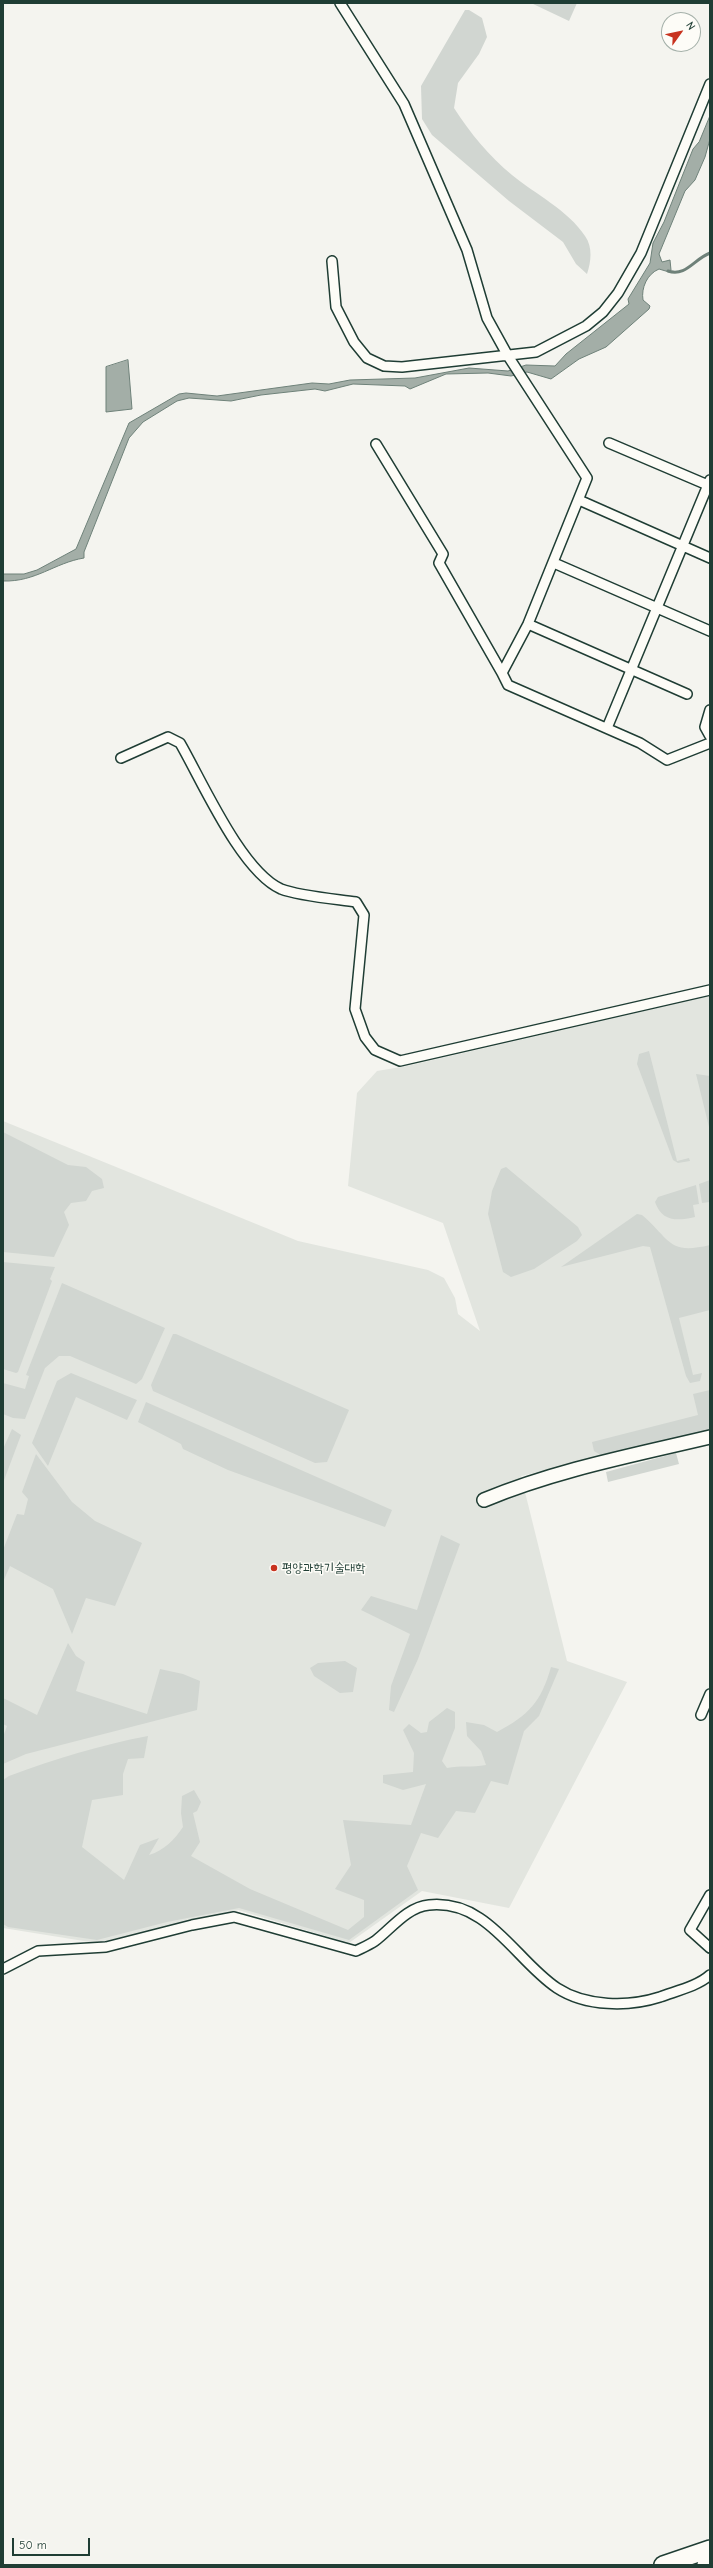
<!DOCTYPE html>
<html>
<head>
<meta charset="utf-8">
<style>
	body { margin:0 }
	#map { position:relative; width:713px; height:2568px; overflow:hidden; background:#f4f4ef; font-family:"Comic Neue",sans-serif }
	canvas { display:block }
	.frame { position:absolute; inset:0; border:4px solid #1f3d34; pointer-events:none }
	.north { position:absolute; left:661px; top:12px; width:40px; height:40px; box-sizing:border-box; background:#fdfcf7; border:1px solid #a4b0a9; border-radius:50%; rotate:57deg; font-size:11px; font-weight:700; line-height:16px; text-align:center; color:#1f3d34 }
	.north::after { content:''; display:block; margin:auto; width:14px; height:18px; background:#c8321e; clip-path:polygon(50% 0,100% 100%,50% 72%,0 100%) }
	.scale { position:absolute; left:12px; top:2538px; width:78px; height:18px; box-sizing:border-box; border:2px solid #1f3d34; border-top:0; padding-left:5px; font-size:12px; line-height:14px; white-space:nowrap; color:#1f3d34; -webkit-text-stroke:3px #fdfcf7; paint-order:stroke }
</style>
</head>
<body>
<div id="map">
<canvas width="713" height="2568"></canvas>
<div class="frame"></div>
<div class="north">N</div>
<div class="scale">50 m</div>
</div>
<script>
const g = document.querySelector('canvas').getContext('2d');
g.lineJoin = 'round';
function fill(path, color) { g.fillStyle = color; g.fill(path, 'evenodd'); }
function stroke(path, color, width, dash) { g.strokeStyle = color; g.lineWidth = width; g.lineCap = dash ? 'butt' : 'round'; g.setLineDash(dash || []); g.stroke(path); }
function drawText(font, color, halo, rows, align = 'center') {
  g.font = font + ' "Comic Neue","Poor Story",sans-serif'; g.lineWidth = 3; g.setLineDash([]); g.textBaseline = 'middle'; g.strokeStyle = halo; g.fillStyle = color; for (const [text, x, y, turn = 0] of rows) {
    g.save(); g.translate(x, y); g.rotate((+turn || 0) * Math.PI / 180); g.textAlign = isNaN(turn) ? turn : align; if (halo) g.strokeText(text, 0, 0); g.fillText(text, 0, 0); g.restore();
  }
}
fill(new Path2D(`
	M710,996V1431L521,1476L567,1661L627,1682L509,1908L422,1891L349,1943L238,1910L96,1943L3,1928V1121L298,1241L428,1270L444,1278L455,1298L458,1314L480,1331L443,1223L348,1186L357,1093L377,1071L407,1066Z`), '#e2e5df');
fill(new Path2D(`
	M531,3H577L569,21Z
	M465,10H469L482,18L487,37L479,54L458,83L454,108C470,133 489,156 512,175C535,194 568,210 585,236C593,247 591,262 587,274L576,264L563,242L509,201L432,135L422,119L421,86Z
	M649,1051L677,1161L689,1158L690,1161L678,1163L673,1160L637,1064L639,1054Z
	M696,1074L710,1076V1131Z
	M3,1132L68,1165L86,1167L102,1179L104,1188L92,1191L86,1201L71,1203L64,1212L69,1225L54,1257L3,1252Z
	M506,1167L578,1227L582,1235L577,1241L534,1269L511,1277L503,1272L488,1214L492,1191L501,1169Z
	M710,1180V1202L702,1203L699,1184Z
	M696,1185L699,1204L693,1205L695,1217C677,1221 662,1222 655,1202L658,1197Z
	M637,1214L642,1215C671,1240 668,1255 710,1245V1310L679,1318L693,1375L702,1373L700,1381L690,1383L686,1376L650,1247L643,1246L561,1267Z
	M3,1262L55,1267L50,1279L52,1281L18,1372L16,1373L3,1369Z
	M62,1283L165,1328L142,1379L136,1384L70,1356H59L45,1368L25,1419L13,1418L3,1414V1383L25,1389L29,1376L26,1375Z
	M173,1334H176L349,1410L327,1462L315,1463L153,1391L151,1385Z
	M71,1373L137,1400L127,1420L76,1397L48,1466L32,1443L57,1381Z
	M710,1390V1430L604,1457L594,1451L592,1442L698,1415L693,1394Z
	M146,1402L392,1510L385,1527L228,1470L183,1449L181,1444L138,1422Z
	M12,1429L21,1435L3,1483V1449Z
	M676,1453L679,1464L608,1482L606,1472Z
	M36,1454L72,1502L95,1521L142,1543L115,1606L86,1598L72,1634L53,1589L10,1566L3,1582V1550L17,1514L24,1515L28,1499L22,1492Z
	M441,1535L460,1544L418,1659L394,1712L389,1710L391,1686L410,1634L361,1610L371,1596L417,1610Z
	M68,1643L76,1656L85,1662L76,1691L147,1714L160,1669L183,1674L200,1681L197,1710L26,1754L3,1764V1737L7,1726L3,1724V1698L37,1715Z
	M345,1661L357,1668L353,1692L340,1693L314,1676L310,1668L318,1663Z
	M551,1667L559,1669L539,1716L524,1731L508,1785L491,1781L475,1813L456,1811L438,1838L421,1833L407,1866L418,1890L349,1940L239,1908L167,1922L97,1940L8,1927L3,1924V1780L9,1776C55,1759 100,1745 148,1736L144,1758L128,1759L123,1774V1795L92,1800L82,1847L124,1880L140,1845L159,1838L149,1855C165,1850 174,1840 183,1827L181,1813L182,1796L194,1790L201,1802L197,1811L193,1813L200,1842L191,1856L250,1889L348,1930L364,1917V1900L335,1889L351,1865L343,1820L411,1825L426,1784L403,1790L383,1783V1775L413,1772L414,1753L403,1730L409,1724L421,1733L427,1732L429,1722L447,1708L455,1712V1728L442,1761L447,1768C460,1765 472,1768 486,1765L481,1751L467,1736L466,1722L484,1725L497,1732C529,1715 541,1702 551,1667Z`), '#d1d6d1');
const water = new Path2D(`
	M710,116V139L705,157L695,180L685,191L659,254L662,262L670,260L671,270L669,272L659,269C647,274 641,288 643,300L650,306L649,309L606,347L579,359L551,379L527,372L511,376L488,373L446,374L410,389L405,386L353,384L325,391L315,389L261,395L231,401L189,398L177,401L143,422L129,438L84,552V558C54,563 36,582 3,581V574H24L37,570L76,549L129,423L179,394L186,393L217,396L312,383L329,384L350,380L415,378L469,368L508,371L526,365L555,366L566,354L629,304L628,299L650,263L653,243L664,222L693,149L699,142Z
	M128,360L132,409L106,412V367Z`);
fill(water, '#a3aea7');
stroke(water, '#6e8179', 1);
stroke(new Path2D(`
	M668,271C686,277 694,259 710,253`), '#6e8179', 3);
const street = new Path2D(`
	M340,3L404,104L467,250L487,318L508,356L587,478L528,624L502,673L508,685L640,743L667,760L710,743
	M332,261L336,307L354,342L367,358L384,366L402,367L536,352L586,326L603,312L618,293L641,253L710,84
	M609,443L710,486
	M376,444L443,554L439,563L502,673
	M579,500L710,558
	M554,563L710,631
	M528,624L687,694
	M710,710L705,727L710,736
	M607,728L710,480
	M121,758L168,737L180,743C202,781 241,871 281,889C299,896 335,899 356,902L364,915L355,1009L365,1037L375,1050L400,1061L710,990
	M701,1715L710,1694
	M710,1895L690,1930L710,1948
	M3,1969L38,1951L106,1947L192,1925L234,1917L356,1951C362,1948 369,1945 375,1941C391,1929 407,1907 429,1905C488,1899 515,1960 557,1988C586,2007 629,2007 660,1997C676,1991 698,1986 710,1975`);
const secondary = new Path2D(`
	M484,1500C556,1470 634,1455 710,1437`);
const highway = new Path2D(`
	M663,2565L710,2549
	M706,2565L710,2564`);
stroke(street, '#1f3d34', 12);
stroke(secondary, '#1f3d34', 16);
stroke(highway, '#1f3d34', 20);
stroke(street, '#fdfcf7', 9);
stroke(secondary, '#fdfcf7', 13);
stroke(highway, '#fdfcf7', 17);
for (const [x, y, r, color] of [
	[274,1568,4,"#c8321e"]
]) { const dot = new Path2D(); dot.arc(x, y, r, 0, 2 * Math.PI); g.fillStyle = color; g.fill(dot); stroke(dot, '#fdfcf7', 1.5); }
drawText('13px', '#1f3d34', '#fdfcf7', [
	["평양과학기술대학",282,1568]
], 'left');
</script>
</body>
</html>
